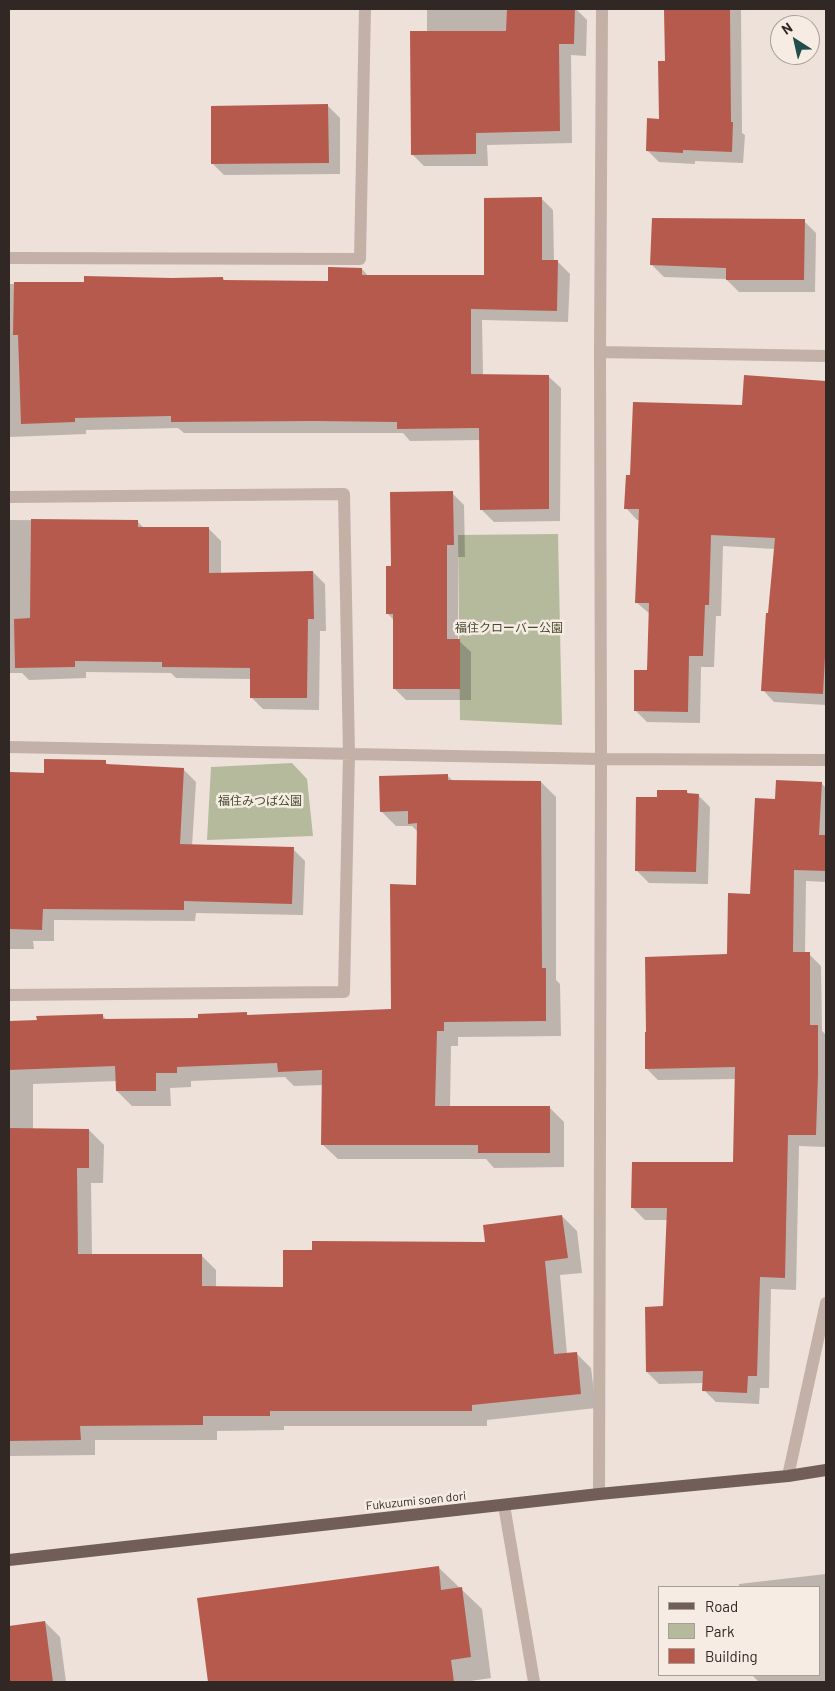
<!DOCTYPE html>
<html>
<head>
<meta charset="utf-8">
<style>
	body { margin:0 }
	#map { position:relative; width:835px; height:1691px; overflow:hidden; background:#ede1d9; font-family:Barlow,sans-serif }
	canvas { display:block }
	.frame { position:absolute; inset:0; border:10px solid #312826; pointer-events:none }
	.legend { position:absolute; left:658px; top:1586px; width:162px; height:90px; box-sizing:border-box; background:#f6ece4; border:1px solid #a79e98; margin:0; padding:6px 9px; list-style:none; font-size:15px; color:#312826 }
	.legend li { display:flex; align-items:center; gap:10px; height:25px }
	.legend b { width:25px; border:1px solid #a79e98 }
	.north { position:absolute; left:770px; top:15px; width:50px; height:50px; box-sizing:border-box; background:#f6ece4; border:1px solid #a79e98; border-radius:50%; rotate:325deg; font-size:14px; font-weight:700; line-height:20px; text-align:center; color:#312826 }
	.north::after { content:''; display:block; margin:auto; width:18px; height:22px; background:#214d4a; clip-path:polygon(50% 0,100% 100%,50% 72%,0 100%) }
</style>
</head>
<body>
<div id="map">
<canvas width="835" height="1691"></canvas>
<div class="frame"></div>
<ul class="legend">
<li><b style="height:6px;background:#715e59"></b>Road</li>
<li><b style="height:14px;background:#b4ba9b"></b>Park</li>
<li><b style="height:14px;background:#b65a4e"></b>Building</li>
</ul>
<div class="north">N</div>
</div>
<script>
const g = document.querySelector('canvas').getContext('2d');
g.lineJoin = 'round';
function fill(path, color) { g.fillStyle = color; g.fill(path, 'evenodd'); }
function stroke(path, color, width, dash) { g.strokeStyle = color; g.lineWidth = width; g.lineCap = dash ? 'butt' : 'round'; g.setLineDash(dash || []); g.stroke(path); }
function drawText(font, color, halo, rows, align = 'center') {
  g.font = font + ' Barlow,"Noto Sans JP",sans-serif'; g.lineWidth = 5; g.setLineDash([]); g.textBaseline = 'middle'; g.strokeStyle = halo; g.fillStyle = color; for (const [text, x, y, turn = 0] of rows) {
    g.save(); g.translate(x, y); g.rotate((+turn || 0) * Math.PI / 180); g.textAlign = isNaN(turn) ? turn : align; if (halo) g.strokeText(text, 0, 0); g.fillText(text, 0, 0); g.restore();
  }
}
fill(new Path2D(`
	M558,534L562,725L460,720L458,535Z
	M292,763L307,779L313,836L207,840L211,767Z`), '#b4ba9b');
fill(new Path2D(`
	M427,9H576L587,20L586,56L571,55L572,143L487,145L488,166H424L412,154L427,32Z
	M665,9H741L742,133L745,135L743,163L695,161V164L659,162L647,150L660,120L667,63Z
	M328,106L340,118V174L224,175L212,163Z
	M541,198L553,210L554,262H558L570,274L568,322L482,320L483,375L548,376L561,388L560,521L494,522L482,510L480,440L410,441L403,433H184L178,428L86,430V434L9,437V284H85L223,278L226,282H329L362,269L369,277L485,276Z
	M804,221L816,233L815,292H739L726,279L664,277L652,265Z
	M818,381H826V705L774,702L763,690L775,549L723,546L721,616H716L714,667H701L700,723L647,722L635,710L648,672L650,614L636,602L639,520H637L626,508L632,477L744,406Z
	M452,493L464,505L465,557H458V640L471,652V700H406L394,688V620L387,613Z
	M9,520L137,521L144,528L209,529L221,541V574L313,572L325,584L326,631H320L319,710L263,709L251,697V679L176,678L171,673L86,672V678L29,680L22,673H9Z
	M105,762L109,766L184,770L196,782L192,846L293,849L305,861L303,915L196,913L195,921L54,920V941H33L34,949H9V773L45,774Z
	M447,775L453,781L541,782L556,797V980L560,984L561,1036L458,1037V1046H451L450,1107H549L564,1122V1167L494,1168L486,1159H338L323,1145V1085L294,1086L285,1077L191,1081V1087L170,1088L171,1106H132L117,1091V1081L33,1084V1130H89L104,1145L103,1183H91L92,1255H201L216,1270V1288H284L313,1251L487,1243L562,1216L577,1231L582,1273L560,1275L567,1354L576,1353L591,1368L596,1408L487,1420V1426H284V1430L217,1431V1440H95V1455L9,1456V1022H38L102,1015L107,1020L199,1019L246,1014L249,1016L392,1010L417,886L418,832L412,826H396L381,811Z
	M821,783L826,788V882L806,881L805,954H809L821,966L822,1031L826,1035V1147L799,1146L796,1290L771,1289L769,1388H760L759,1404L716,1402L704,1390V1383L659,1384L647,1372L664,1308L668,1220H645L633,1208L734,1163L736,1079L658,1080L646,1068L728,955L751,895L776,800Z
	M686,791L689,794L698,795L710,807L708,884L649,883L637,871L658,799Z
	M438,1567L482,1609L491,1678L471,1681L472,1682H209L199,1599Z
	M826,1574V1682H759L752,1675H819V1587H739V1584Z
	M45,1622L60,1637L66,1682H9V1628Z`), '#0003');
fill(new Path2D(`
	M507,9H575L574,44H559L560,131L476,133V154L411,155L410,31H506Z
	M730,9L731,122H733L732,152L683,150V153L646,151L647,118L659,119L658,61H665L664,10Z
	M328,104L329,163L211,164V106Z
	M542,197V260H558L557,311L471,309V374L549,375V509L480,510L479,428L397,429V422L314,421L171,422V416L75,418V422L21,424L18,335H13L14,282H84V276L171,278L223,277V280L328,281V267L362,268V275H484V198Z
	M652,218L805,219L804,280H726V268L650,265Z
	M744,375L826,381V638L823,694L761,691L766,613H768L775,538L711,535L709,605H705L703,656H689L688,712L634,711V670H647L649,603H635L639,509H624L626,475H630L633,402L742,405Z
	M453,491L454,545H447V639H460V689H393V614H386V566H391L390,492Z
	M31,519L138,520V527H209V573L313,571L314,619H308L307,698H250V668L162,667V662L75,661V667L15,668L14,619L30,618Z
	M44,759L106,760V764L184,768L180,844L294,847L292,904L184,901V910L43,909L42,930L9,929V772L44,773Z
	M448,774V780L541,781L542,968H546V1021L444,1022V1031H437L435,1106H550V1153H478V1145H321L322,1070L278,1072L277,1063L177,1067V1073H156V1091H116L115,1066L9,1070V1021L37,1020L36,1016L103,1014V1019L198,1018V1014L247,1012V1015L391,1009L390,884L416,885L417,823L408,824V811L380,812L379,776Z
	M776,780L822,782L819,835H826V871L794,870L793,952H810V1025H818V1075L816,1135H788L785,1278L760,1277L757,1376H748L747,1393L702,1391L703,1371L646,1372L645,1307L663,1306L667,1208H631L632,1162H733L735,1067L645,1069V1032H646L645,957L727,954L728,893L750,894L755,798L775,799Z
	M657,790H687V793L699,794L696,872L635,871L636,797H657Z
	M9,1128L89,1129V1168H77L78,1254H202V1286L283,1287V1250H312V1241L485,1242L483,1225L562,1215L568,1258L545,1261L554,1354L577,1352L581,1394L472,1405V1411H270V1416H203V1425L80,1426L81,1440L9,1441Z
	M439,1566L441,1590L462,1587L471,1657L451,1660L454,1682H208L197,1598Z
	M45,1621L53,1682H9V1626Z`), '#b65a4e');
stroke(new Path2D(`
	M9,258L360,259L365,9
	M600,352L826,356
	M9,497L344,494L349,754L344,992L9,995
	M9,747L601,759L826,760
	M788,1476L826,1303
	M599,1494L601,759L600,352L602,9
	M504,1505L534,1682`), '#c3b0a7', 12);
stroke(new Path2D(`
	M9,1560L599,1494L788,1476L826,1470`), '#715e59', 12);
drawText('12px', '#454c2d', '#f6ece4', [
	["福住クローバー公園",509,628],
	["福住みつば公園",260,801]
]);
drawText('12px', '#312826', '#f6ece4', [
	["Fukuzumi soen dori",416,1501,-6]
]);
</script>
</body>
</html>
